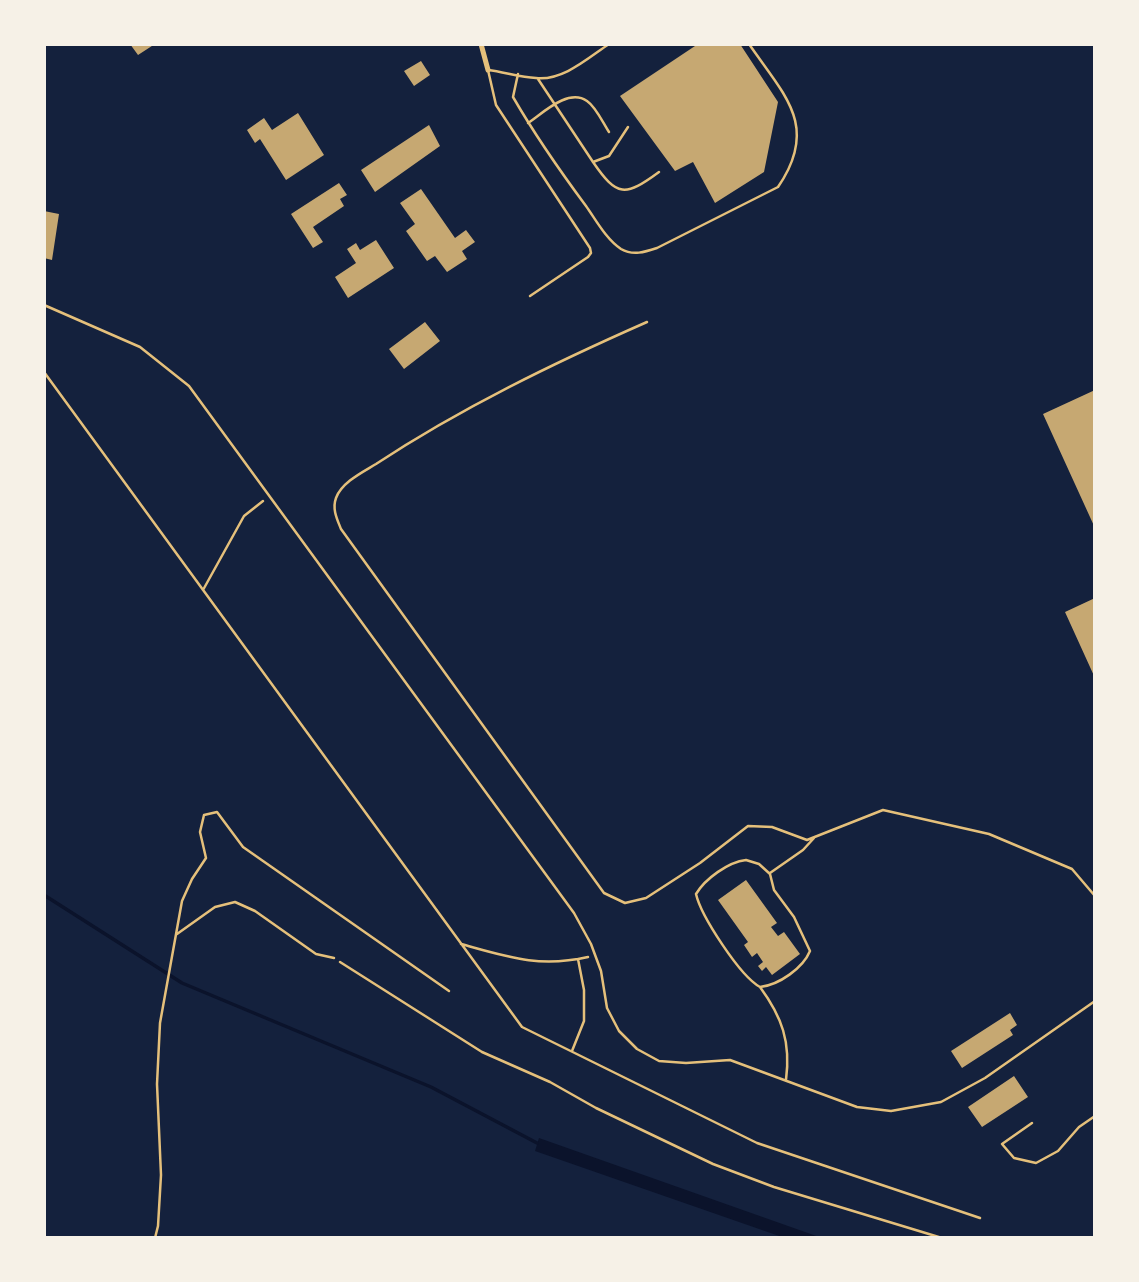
<!DOCTYPE html>
<html>
<head>
<meta charset="utf-8">
<style>
	body { margin:0 }
	#map { position:relative; width:1139px; height:1282px; overflow:hidden; background:#14213d; font-family:Bitter,serif }
	canvas { display:block }
	.frame { position:absolute; inset:0; border:46px solid #f6f1e7; pointer-events:none }
</style>
</head>
<body>
<div id="map">
<canvas width="1139" height="1282"></canvas>
<div class="frame"></div>
</div>
<script>
const g = document.querySelector('canvas').getContext('2d');
g.lineJoin = 'round';
function fill(path, color) { g.fillStyle = color; g.fill(path, 'evenodd'); }
function stroke(path, color, width, dash) { g.strokeStyle = color; g.lineWidth = width; g.lineCap = dash ? 'butt' : 'round'; g.setLineDash(dash || []); g.stroke(path); }
fill(new Path2D(`
	M539,1138L822,1238H785L535,1151Z`), '#0b132b');
stroke(new Path2D(`
	M44,895L182,983L431,1087L537,1143`), '#0b132b', 3.5);
fill(new Path2D(`
	M130,44H155L138,55Z
	M698,44H740L778,102L764,172L715,203L693,162L675,171L620,96Z
	M421,61L430,75L414,86L404,71Z
	M298,113L324,155L286,180L260,139L255,143L247,130L264,118L272,130Z
	M429,125L440,146L375,192L361,170Z
	M339,183L347,195L340,199L344,206L313,227L323,242L313,248L291,214Z
	M421,189L455,238L466,230L475,242L462,251L467,259L447,272L435,256L427,261L406,231L415,224L400,203Z
	M44,211L59,214L52,260L44,258Z
	M376,240L394,268L348,298L335,277L356,263L347,249L356,243L360,250Z
	M425,322L440,341L404,369L389,349Z
	M1095,390V528L1043,414Z
	M1095,598V678L1065,612Z
	M746,880L777,923L771,927L778,936L784,932L800,954L772,975L766,967L762,971L758,966L763,962L757,953L752,957L744,945L748,942L718,900Z
	M1010,1013L1017,1025L1010,1030L1013,1035L962,1068L951,1051Z
	M1014,1076L1028,1097L982,1127L968,1107Z`), '#c6a872');
stroke(new Path2D(`
	M44,372L522,1027L757,1143L980,1218
	M203,590L244,516L263,501
	M461,944C508,957 539,968 588,957
	M340,962L482,1052L550,1082L596,1108L713,1164L774,1187L942,1238
	M572,1051L584,1021V990L578,959`), '#e5c07b', 2.5);
stroke(new Path2D(`
	M518,74L513,97C535,135 560,171 586,206C596,220 606,239 621,249C633,256 645,252 657,248L778,187C820,126 784,95 749,44
	M538,79L593,162L609,156L628,127
	M528,123C543,113 568,88 587,101C596,107 603,123 609,132
	M593,162C617,197 625,197 659,172
	M530,296L588,257L591,253L590,248L496,105L488,70C504,72 520,77 536,78C563,81 588,58 609,44
	M44,305L140,347L189,386L574,913L591,944L601,971L607,1008L619,1031L637,1049L659,1061L686,1063L730,1060L857,1107L891,1111L941,1102L985,1078L1095,1001
	M647,322C554,363 461,408 376,464C363,472 342,482 336,498C332,509 337,519 341,529L604,893L625,903L646,898L700,863L748,826L772,827L807,840L883,810L989,834L1072,869L1095,896
	M746,860L759,864L770,874L774,890L794,917L810,951C803,968 779,985 760,987C740,976 701,916 696,894C705,879 728,862 746,860Z
	M770,873L803,850L814,838
	M177,934L215,907L235,902L255,911L316,954L334,958
	M760,987C782,1017 791,1042 786,1080
	M1032,1123L1002,1144L1014,1158L1036,1163L1058,1151L1079,1127L1095,1116
	M155,1238L158,1226L161,1175L157,1084L160,1023L182,901L192,879L206,858L200,832L204,815L217,812L243,847L449,991`), '#e5c07b', 2.5);
stroke(new Path2D(`
	M481,44L488,70`), '#e5c07b', 5);
</script>
</body>
</html>
